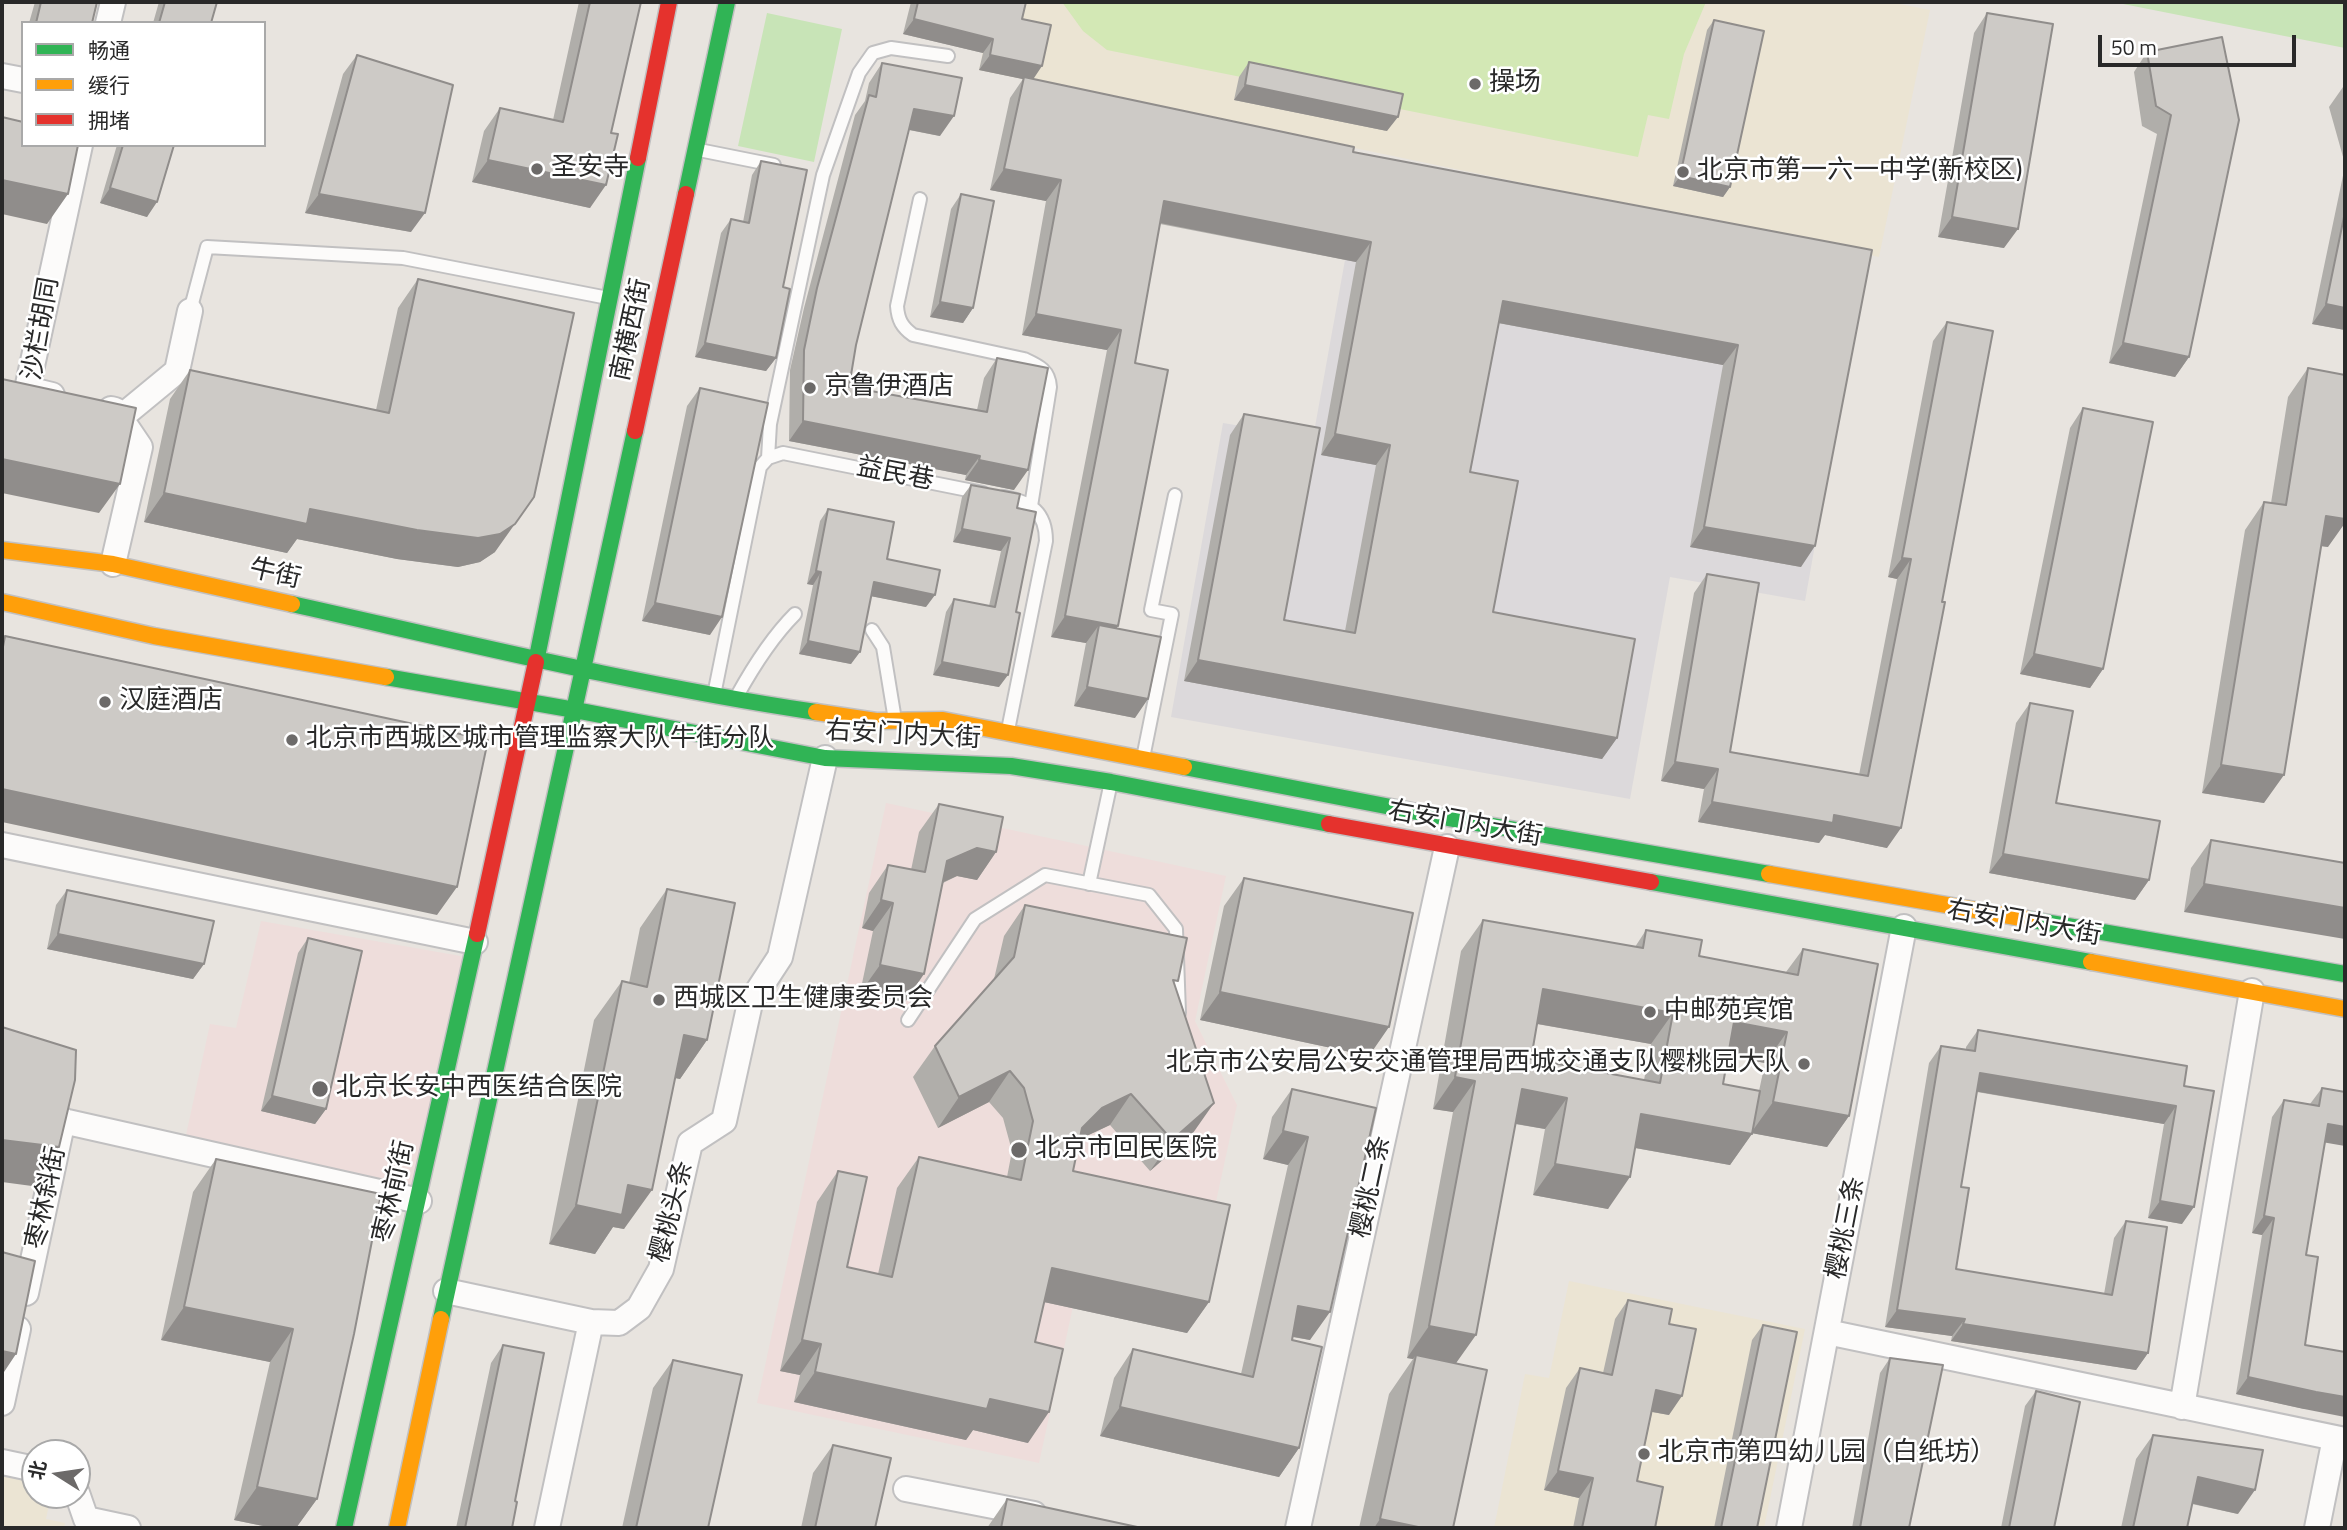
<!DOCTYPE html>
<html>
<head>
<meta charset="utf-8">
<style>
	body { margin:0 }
	#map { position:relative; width:2347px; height:1530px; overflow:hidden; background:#e8e4df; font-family:"Titillium Web","Noto Sans SC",sans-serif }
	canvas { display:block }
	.frame { position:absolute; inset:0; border:4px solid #292929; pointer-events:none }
	.legend { position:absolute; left:21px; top:21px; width:245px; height:126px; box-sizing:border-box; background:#fff; border:2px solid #a9a9a9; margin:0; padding:9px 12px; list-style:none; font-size:21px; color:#292929 }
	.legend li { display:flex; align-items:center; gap:14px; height:35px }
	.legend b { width:35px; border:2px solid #a9a9a9 }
	.north { position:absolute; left:21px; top:1439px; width:70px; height:70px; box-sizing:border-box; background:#fff; border:2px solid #a9a9a9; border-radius:50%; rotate:282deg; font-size:19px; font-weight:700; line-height:28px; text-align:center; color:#292929 }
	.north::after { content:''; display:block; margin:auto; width:24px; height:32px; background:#6c6a69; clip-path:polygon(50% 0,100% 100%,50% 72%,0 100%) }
	.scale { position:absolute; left:2098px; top:35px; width:198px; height:32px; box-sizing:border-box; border:4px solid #292929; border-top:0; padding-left:9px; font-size:21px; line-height:24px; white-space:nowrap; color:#292929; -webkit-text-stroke:5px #fff; paint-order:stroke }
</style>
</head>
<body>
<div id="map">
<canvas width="2347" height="1530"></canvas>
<div class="frame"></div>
<ul class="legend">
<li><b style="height:9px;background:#30b455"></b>畅通</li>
<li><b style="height:9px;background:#ff9f0a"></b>缓行</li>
<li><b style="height:9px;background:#e5322d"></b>拥堵</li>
</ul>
<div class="north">北</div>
<div class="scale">50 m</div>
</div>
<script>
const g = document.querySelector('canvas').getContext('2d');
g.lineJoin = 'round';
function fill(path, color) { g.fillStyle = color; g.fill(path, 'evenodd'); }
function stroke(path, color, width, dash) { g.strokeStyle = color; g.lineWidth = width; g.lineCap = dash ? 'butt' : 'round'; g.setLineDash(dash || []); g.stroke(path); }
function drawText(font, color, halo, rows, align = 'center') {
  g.font = font + ' "Titillium Web","Noto Sans SC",sans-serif'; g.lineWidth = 5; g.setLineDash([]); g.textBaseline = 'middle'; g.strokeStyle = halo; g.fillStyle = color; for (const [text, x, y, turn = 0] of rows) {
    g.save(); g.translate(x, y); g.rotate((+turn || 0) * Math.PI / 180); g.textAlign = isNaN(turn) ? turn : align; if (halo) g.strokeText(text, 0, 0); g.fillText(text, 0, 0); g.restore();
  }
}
fill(new Path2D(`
	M1363,160L1867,252L1805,601L1670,577L1630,799L1171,717L1223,423L1313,438Z`), '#dcd9db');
fill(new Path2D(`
	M993,2H1890L1930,10L1879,257L979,70Z
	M1569,1281L1805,1329L1764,1528H1494L1525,1374L1549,1378Z
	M2,1474L35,1481V1495H51L46,1519L65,1523L64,1528H2Z`), '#ebe4d3');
fill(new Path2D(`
	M886,803L1226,876L1195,1021L1237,1105L1212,1220L1097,1196L1039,1463L757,1403Z
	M261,921L472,958L419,1201L183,1149L210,1024L236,1028Z`), '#eedddb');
fill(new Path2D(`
	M2113,2H2345V48Z
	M767,13L842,29L814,162L738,146Z`), '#c8e4b7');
fill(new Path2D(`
	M1062,2H1706L1684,54L1669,119L1648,115L1638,157L1107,50L1083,31Z`), '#d3e8b5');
const lane = new Path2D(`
	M699,150L774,165
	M920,199L897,306C898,320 902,327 913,335L1024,359C1039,366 1049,370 1050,387L1031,506
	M190,311L207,247L403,258L608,298
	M768,458L770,424L823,175L859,73L873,53L891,48L948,56
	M1004,497C1031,502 1046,512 1046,541L1008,730
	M872,630L883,647L895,720
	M714,695L760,467L768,458L783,453L983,493
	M737,696C753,667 771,638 795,614
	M1143,758L1172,614L1151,610L1175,495
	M1089,884L1111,782
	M908,1020L975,919L1045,875L1149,895L1176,929L1179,1013`);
const street = new Path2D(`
	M108,23L113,2
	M2,76L23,80
	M52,395L27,389L80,145
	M111,409L115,410L140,447L113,564
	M120,418L177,371L190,311
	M2,845L475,942
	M63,1121L419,1201
	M446,1291L591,1322
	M26,1293L63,1120
	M1827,1332L2345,1440
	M2,1403L18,1329
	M2182,1407L2252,991
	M2,1462L35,1469
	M906,1489L1034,1514
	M77,1493L86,1519L128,1528
	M547,1528L591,1322L619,1323L639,1308L661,1269L690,1143L724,1121L750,1003L780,957L825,758
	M1298,1528L1447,847
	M1789,1528L1904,927
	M2317,1528L2335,1438`);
const fast = new Path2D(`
	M686,194L727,2
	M292,604C466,643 640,686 816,712
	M536,662L638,158
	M386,677L575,710L825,758L1011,766L1111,782L1329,824
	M1184,767L1453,819L1769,874
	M1651,882L2091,962
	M2027,919L2345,974
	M441,1319L635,431
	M344,1528L477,934`);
const slow = new Path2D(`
	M2,550L113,564L292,604
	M2,602L154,636L386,677
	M816,712L876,721L943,720L1184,767
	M1769,874L2027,919
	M2091,962L2345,1009
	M397,1528L441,1319`);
const jam = new Path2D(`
	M638,158L669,2
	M635,431L686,194
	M1329,824L1651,882
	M477,934L536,662`);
stroke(lane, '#c1c0c1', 16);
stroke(street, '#c1c0c1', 28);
stroke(fast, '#c1c0c1', 19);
stroke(slow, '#c1c0c1', 19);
stroke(jam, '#c1c0c1', 19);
stroke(lane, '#fcfbfa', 12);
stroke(street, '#fcfbfa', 24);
stroke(fast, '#30b455', 16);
stroke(slow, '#ff9f0a', 16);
stroke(jam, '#e5322d', 16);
fill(new Path2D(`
	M35,2H97L92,23H29Z
	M159,2H217L211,23H153Z
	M579,2H641L611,133L590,208L472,182L484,131L500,108L553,120Z
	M911,2H1026L1022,19L1033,79L1353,152L1872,250L1801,567L1690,547L1723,365L1498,323L1470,472L1493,612L1617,738L1602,759L1184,681L1230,435L1244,414L1284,620L1345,631L1376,465L1321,455L1356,262L1160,224L1135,363L1117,628L1135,718L1074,706L1086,643L1051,637L1107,350L1022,335L1046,201L990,190L1010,98L1023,79L979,70L983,53L903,34Z
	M1987,13L2004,248L1938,237L1974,33Z
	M1714,20L1730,187L1723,197L1673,186L1707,30Z
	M2222,37L2189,357L2175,377L2109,363L2157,134L2142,126L2134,72L2147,52Z
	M357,55L411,232L305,213L343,74Z
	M1249,62L1387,131L1234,100L1239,77Z
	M882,63L940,136L909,130L856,345L849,387L977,410L984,378L997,358L1014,490L965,480L966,475L789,441L790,370L804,308L855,115L865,101L869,83Z
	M2343,87H2345V164L2329,107Z
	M117,145H174L147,217L100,203Z
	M761,161L783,287L776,358L766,371L695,357L721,233L731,219L743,222L752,175Z
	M2345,166V330L2312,324Z
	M961,194L973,308L963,323L930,317L951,209Z
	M418,279L495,552L480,562L458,567L397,559L297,539L287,553L144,522L170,399L190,370L376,410L398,308Z
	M1947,322L1887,848L1825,835L1819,843L1698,822L1704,789L1661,781L1694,593L1707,574L1730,752L1859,775L1897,579L1888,577L1933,341Z
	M2308,368L2328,547L2321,546L2264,803L2202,793L2245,530L2264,502L2271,503L2288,397Z
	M700,388L710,635L642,621L687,406Z
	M2083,408L2103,669L2090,688L2020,674L2070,428Z
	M971,485L1017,508L999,687L933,675L946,612L954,599L989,606L1001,551L953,542L962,497Z
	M828,509L887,559L926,607L871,596L851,664L799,654L813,585L807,584L820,521Z
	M2030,703L2056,803L2149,880L2135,900L1989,873L2016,723Z
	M939,804L996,852L977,880L957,876L943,883L905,1002L860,993L873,931L862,928L869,893L888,865L911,870L919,832Z
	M2211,840L2345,863L2184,912L2191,868Z
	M1244,878L1369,1056L1200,1020L1224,906Z
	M667,889L707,1040L680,1079L675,1078L624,1229L613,1227L595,1254L549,1244L594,1020L622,981L629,983L640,928Z
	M67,890L204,964L193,979L47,949L56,905Z
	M1025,905L1175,986L1193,1133L1150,1171L1110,1125L1080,1139L1073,1171L1209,1302L1187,1333L1044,1302L1035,1342L1028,1443L973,1430L966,1440L794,1402L800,1375L780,1371L817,1202L838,1171L847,1267L878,1274L897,1188L919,1157L1007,1177L1012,1151L1003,1118L989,1102L938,1128L913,1077L935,1046L994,979L1004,936Z
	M1483,920L1635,947L1646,930L1699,956L1786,972L1803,949L1849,1116L1827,1147L1752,1133L1730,1165L1635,1148L1608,1209L1533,1195L1545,1129L1515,1124L1456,1364L1453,1528H1359L1389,1394L1413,1359L1407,1358L1453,1112L1433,1109L1461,951ZM1537,1024L1651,1044L1644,1080L1531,1059ZM1728,1056L1765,1063L1759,1091L1723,1084Z
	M308,938L326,1109L315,1124L261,1111L298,953Z
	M1978,1030L2184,1086L2182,1224L2148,1218L2164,1124L1977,1092L1961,1187L1956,1269L2104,1294L2114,1238L2126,1221L2148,1353L2136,1370L1951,1341L1952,1336L1885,1327L1929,1063L1941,1046L1966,1050V1047Z
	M2322,1088L2325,1143L2306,1255L2304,1409L2236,1394L2262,1235L2252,1233L2272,1117L2284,1100L2310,1104Z
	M1292,1089L1376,1108L1310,1340L1292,1337V1340L1299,1448L1279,1477L1100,1436L1114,1378L1133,1349L1241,1374L1288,1165L1263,1159L1272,1117Z
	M216,1159L381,1194L317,1499L296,1528H273L234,1520L270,1362L161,1340L193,1192Z
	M1628,1300L1669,1324V1415L1652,1412L1637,1481L1655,1528H1573L1579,1498L1544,1490L1566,1388L1580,1368L1603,1373L1615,1319Z
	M1763,1325L1757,1528H1714L1752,1340Z
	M503,1345L515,1501L512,1528H456L491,1363Z
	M1890,1358L1909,1528H1852L1880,1373Z
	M673,1360L708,1528H622L653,1388Z
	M2036,1391L2054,1528H2001L2025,1406Z
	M2153,1435L2238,1514L2192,1504L2187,1528H2121L2136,1459Z
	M833,1445L875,1528H801L813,1473Z
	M1007,1499L1142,1528H987Z`), '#b0aeaa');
fill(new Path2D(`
	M914,19L993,39L983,53L903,34Z
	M990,55L1042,66L1032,81L979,70Z
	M1245,85L1398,117L1387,131L1234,100Z
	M914,109L954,116L940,136L900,128Z
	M488,160L606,185L590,208L472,182Z
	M1004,169L1061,180L1046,201L990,190Z
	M1680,176L1730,187L1723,197L1673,186Z
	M2,180L68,194L47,224L2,214Z
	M110,188L157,202L147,217L100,203Z
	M319,194L425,213L411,232L305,213Z
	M1164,201L1371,242L1356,262L1150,221Z
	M1952,217L2018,229L2004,248L1938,237Z
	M1503,301L1738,345L1723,365L1488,321Z
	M940,302L973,308L963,323L930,317Z
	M2326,304L2345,308V330L2312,324Z
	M1036,314L1121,330L1107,350L1022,335Z
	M705,343L776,358L766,371L695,357Z
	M2123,343L2189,357L2175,377L2109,363Z
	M803,421L980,456L966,475L789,441Z
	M1335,434L1390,445L1376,465L1321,455Z
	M2,459L120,484L99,513L2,493Z
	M979,460L1028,470L1014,490L965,480Z
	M164,493L310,509L534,497L495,552L480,562L458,567L397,559L297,539L287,553L144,522Z
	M2326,516L2345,519V523L2328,547L2307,544Z
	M1704,527L1815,546L1801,567L1690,547Z
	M962,529L1010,538L1001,551L953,542Z
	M1902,558L1911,559L1897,579L1888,577Z
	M816,571L821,572L813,585L807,584Z
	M874,582L935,595L926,607L865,595Z
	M655,603L722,617L710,635L642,621Z
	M1065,616L1118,626L1104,647L1099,625L1086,643L1051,637Z
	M808,641L860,652L851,664L799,654Z
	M2034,654L2103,669L2090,688L2020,674Z
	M1198,660L1617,738L1602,759L1184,681Z
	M942,662L1008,675L999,687L933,675Z
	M1087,687L1148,699L1135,718L1074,706Z
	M1675,762L1718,769L1704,789L1661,781Z
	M2221,765L2284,775L2264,803L2202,793Z
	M2,789L457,887L437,915L2,822Z
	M1712,802L1834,815L1901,828L1887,848L1825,835L1819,843L1698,822Z
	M977,848L996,852L977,880L957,876L928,889L947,861Z
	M2003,854L2149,880L2135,900L1989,873Z
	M2204,884L2345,908V939L2184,912Z
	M881,900L893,903L873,931L862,928Z
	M58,934L204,964L193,979L47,949Z
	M880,965L924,974L905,1002L860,993Z
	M1543,989L1673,1013L1651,1044L1521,1021Z
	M1220,992L1389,1027L1369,1056L1200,1020Z
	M1734,1022L1787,1032L1765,1063L1712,1053Z
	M684,1035L707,1040L680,1079L657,1074Z
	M1010,1071L989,1102L938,1128L959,1097Z
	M1980,1073L2176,1106L2164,1124L1968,1090Z
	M1455,1077L1475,1081L1453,1112L1433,1109Z
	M1522,1089L1567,1098L1545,1129L1500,1121Z
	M1131,1094L1110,1125L1080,1139L1082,1128L1102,1108Z
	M272,1096L326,1109L315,1124L261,1111Z
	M1773,1102L1849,1116L1827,1147L1751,1133Z
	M1214,1103L1193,1133L1150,1171L1172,1140Z
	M1641,1114L1752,1134L1730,1165L1619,1145Z
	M2328,1124L2345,1127V1146L2316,1141Z
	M1283,1131L1308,1137L1288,1165L1263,1159Z
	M2,1140L59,1147L32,1186L2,1182Z
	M1555,1164L1630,1177L1608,1209L1533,1195Z
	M628,1185L652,1190L624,1229L613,1227L595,1254L549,1244L576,1205Z
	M2160,1201L2194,1207L2182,1224L2148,1218Z
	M2264,1216L2274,1218L2262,1235L2252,1233Z
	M1052,1268L1209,1302L1187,1333L1030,1299Z
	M1298,1306L1330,1312L1310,1340L1279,1334Z
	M184,1307L293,1329L270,1362L161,1340Z
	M1897,1310L1965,1319L1952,1336L1885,1327Z
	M1963,1324L2148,1353L2136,1370L1951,1341Z
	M1429,1326L1476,1335L1454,1366L1416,1355L1413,1359L1407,1358Z
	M802,1340L821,1344L800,1375L780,1371Z
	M2,1351L16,1354L2,1375Z
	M815,1372L990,1399L1049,1412L1028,1443L973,1430L966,1440L794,1402Z
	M2248,1377L2345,1397V1417L2304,1409L2236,1394Z
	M1656,1390L1682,1396L1669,1415L1642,1410Z
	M1120,1407L1299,1448L1279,1477L1100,1436Z
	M1558,1471L1593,1478L1579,1498L1544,1490Z
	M2198,1477L2255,1490L2238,1514L2181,1501Z
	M257,1487L317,1499L296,1528H273L234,1520Z
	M1380,1519L1423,1528H1374Z`), '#908d8b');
const building = new Path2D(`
	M41,2H97L92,23H36Z
	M165,2H217L211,23H159Z
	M590,2H641L611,133L618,134L606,185L488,160L500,108L563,122Z
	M918,2H1026L1022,19L1051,25L1042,66L990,55L993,39L914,19Z
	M1987,13L2053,24L2018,229L1952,217Z
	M1714,20L1764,31L1730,187L1680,176Z
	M2222,37L2239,120L2189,357L2123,343L2171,115L2156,106L2147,52Z
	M357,55L453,85L425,213L319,194Z
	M1249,62L1403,94L1398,117L1245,85Z
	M882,63L962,78L954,116L914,109L856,345L849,387L987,412L997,358L1048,368L1028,470L979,460L980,456L803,421L804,350L817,288L869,95L876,97Z
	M1024,77L1354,147L1353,152L1872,250L1815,546L1704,527L1738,345L1503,301L1470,472L1518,481L1493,612L1635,639L1617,738L1198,660L1244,414L1320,428L1284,620L1355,633L1390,445L1335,434L1371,242L1164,201L1135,363L1168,370L1118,626L1065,616L1121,330L1036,314L1061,180L1004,169Z
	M2,117L23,122V145H78L68,194L2,180Z
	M123,145H174L157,202L110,188Z
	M761,161L807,170L783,287L790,289L776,358L705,343L731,219L749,223Z
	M961,194L994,201L973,308L940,302Z
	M2345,212V308L2326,304Z
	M418,279L574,313L534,497L515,524L500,534L478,538L417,530L310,509L307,524L164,493L190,370L389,413Z
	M1947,322L1993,331L1942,602H1945L1901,828L1834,815L1833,823L1712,802L1718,769L1675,762L1707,574L1759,583L1730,752L1868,776L1911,559L1902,558Z
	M2308,368L2345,375V519L2326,516L2284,775L2221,765L2264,502L2286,505Z
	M2,379L136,408L120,484L2,459Z
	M700,388L768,403L722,617L655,603Z
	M2083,408L2153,422L2103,669L2034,654Z
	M971,485L1020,494L1017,508L1036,512L1016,612L1020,613L1008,675L942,662L954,599L995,607L1010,538L962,529Z
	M828,509L894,522L887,559L940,570L935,595L874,582L860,652L808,641L821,572L816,571Z
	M1099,625L1161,637L1148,699L1087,687Z
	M5,636L488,740L457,887L2,789V652Z
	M2030,703L2073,711L2056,803L2160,821L2149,880L2003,854Z
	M939,804L1003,817L996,852L977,848L947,861L924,974L880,965L893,903L881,900L888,865L925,872Z
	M2211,840L2345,863V908L2204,884Z
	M1244,878L1413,913L1389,1027L1220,992Z
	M667,889L735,903L707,1040L684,1035L652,1190L628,1185L622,1215L576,1205L622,981L647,987Z
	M67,890L214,921L204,964L58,934Z
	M1025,905L1187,938L1178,981L1173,980L1214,1103L1172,1140L1131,1094L1102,1108L1082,1128L1073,1171L1230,1205L1209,1302L1052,1268L1035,1342L1063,1349L1049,1412L990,1399L987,1409L815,1372L821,1344L802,1340L838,1171L867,1177L847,1267L892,1277L919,1157L1021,1180L1033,1121L1024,1088L1010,1071L959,1097L935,1046L1014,957Z
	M1483,920L1643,948L1646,930L1702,940L1699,956L1798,975L1803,949L1878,964L1849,1116L1773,1102L1787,1032L1734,1022L1723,1084L1760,1091L1752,1134L1641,1114L1630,1177L1555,1164L1567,1098L1522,1089L1476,1335L1429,1326L1475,1081L1455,1077ZM1543,989L1673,1013L1660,1083L1531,1059Z
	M308,938L362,951L326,1109L272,1096Z
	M2,1027L76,1050L75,1080L59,1147L2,1140Z
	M1978,1030L2187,1066L2184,1086L2214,1091L2194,1207L2160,1201L2176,1106L1980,1073L1961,1187L1969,1188L1956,1269L2112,1295L2126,1221L2167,1227L2148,1353L1963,1324L1965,1319L1897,1310L1941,1046L1975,1051Z
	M2322,1088L2345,1092V1127L2328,1124L2306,1255L2318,1257L2305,1345L2345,1352V1397L2316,1392L2248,1377L2274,1218L2264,1216L2284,1100L2319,1106Z
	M1292,1089L1376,1108L1330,1312L1298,1306L1292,1340L1322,1347L1299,1448L1120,1407L1133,1349L1253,1377L1308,1137L1283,1131Z
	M216,1159L381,1194L354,1334L317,1499L257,1487L293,1329L184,1307Z
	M2,1252L35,1261L16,1354L2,1351Z
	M1628,1300L1672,1309L1669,1324L1696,1329L1682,1396L1656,1390L1637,1481L1663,1487L1655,1528H1582L1593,1478L1558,1471L1580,1368L1612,1375Z
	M1763,1325L1797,1332L1757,1528H1721Z
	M503,1345L544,1353L515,1501L517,1502L512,1528H465Z
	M1416,1355L1487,1370L1453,1528H1423L1380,1519Z
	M1890,1358L1943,1365L1909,1528H1860Z
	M673,1360L742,1375L708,1528H636Z
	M2036,1391L2080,1402L2054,1528H2009Z
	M2153,1435L2263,1450L2255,1490L2198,1477L2187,1528H2133Z
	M833,1445L891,1458L875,1528H815Z
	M1007,1499L1142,1528H1001Z`);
fill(building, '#cdcac6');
stroke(building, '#908d8b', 2);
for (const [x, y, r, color] of [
	[1475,84,7,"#6c6a69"],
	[537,169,7,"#6c6a69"],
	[1683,172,7,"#6c6a69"],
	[810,388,7,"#6c6a69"],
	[105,702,7,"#6c6a69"],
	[292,740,7,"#6c6a69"],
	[659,1000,7,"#6c6a69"],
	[1650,1012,7,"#6c6a69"],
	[1804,1064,7,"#6c6a69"],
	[320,1089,9,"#6c6a69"],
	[1019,1150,9,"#6c6a69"],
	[1644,1454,7,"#6c6a69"]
]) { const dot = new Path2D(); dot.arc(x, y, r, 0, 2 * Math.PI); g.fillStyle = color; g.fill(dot); stroke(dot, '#fff', 2.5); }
drawText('26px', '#292929', '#fff', [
	["操场",1489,84],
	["圣安寺",551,169],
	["北京市第一六一中学(新校区)",1697,172],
	["京鲁伊酒店",824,388],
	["汉庭酒店",119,702],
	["北京市西城区城市管理监察大队牛街分队",306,740],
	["西城区卫生健康委员会",673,1000],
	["中邮苑宾馆",1664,1012],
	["北京市公安局公安交通管理局西城交通支队樱桃园大队",1790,1064,"right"],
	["北京长安中西医结合医院",336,1089],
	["北京市回民医院",1035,1150],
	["北京市第四幼儿园（白纸坊）",1658,1454]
], 'left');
drawText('26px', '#292929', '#fff', [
	["沙栏胡同",42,329,-80],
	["南横西街",632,330,-78],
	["益民巷",895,475,11],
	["牛街",275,575,13],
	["右安门内大街",903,736,3],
	["右安门内大街",1465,825,10],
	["右安门内大街",2024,924,10],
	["樱桃二条",1372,1187,-78],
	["枣林前街",395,1192,-77],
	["枣林斜街",47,1198,-78],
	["樱桃头条",673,1212,-76],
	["樱桃三条",1847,1228,-79]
]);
</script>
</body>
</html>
